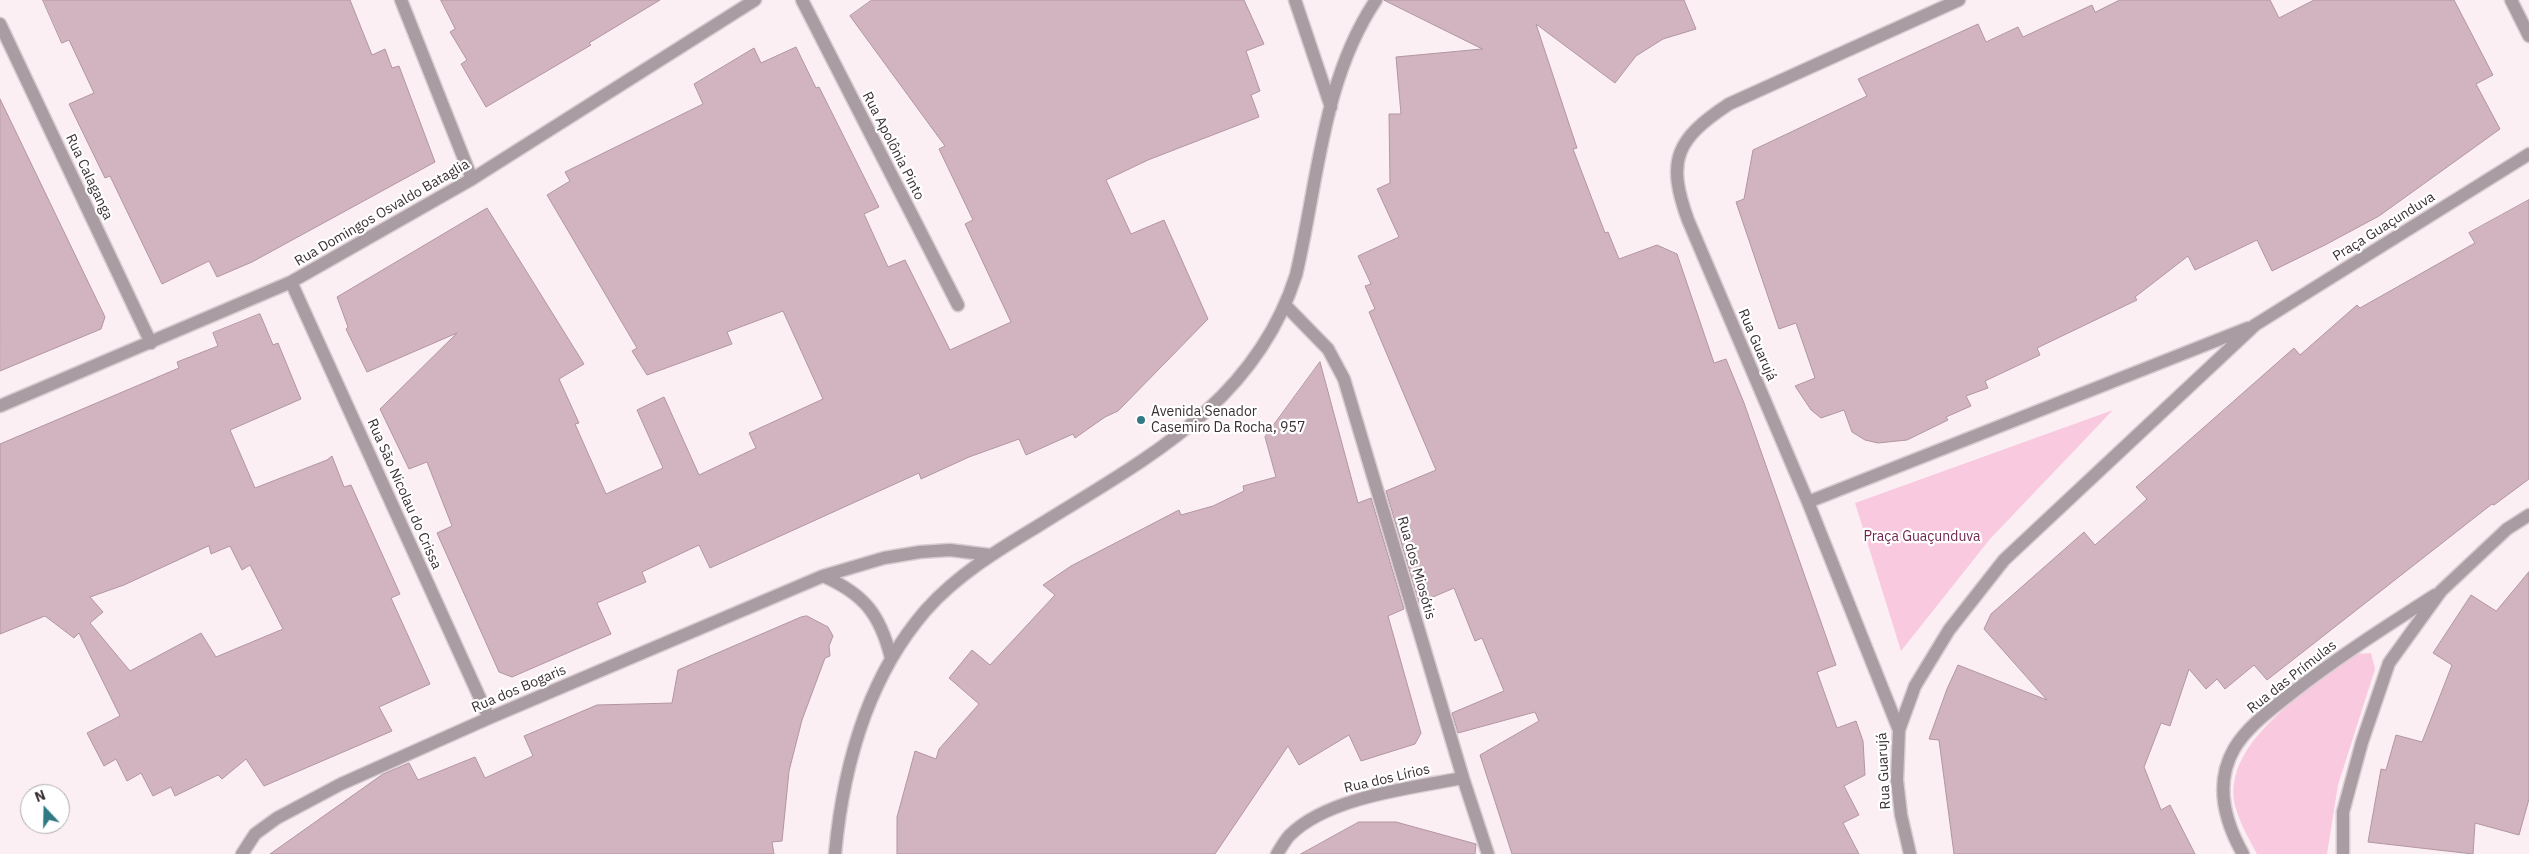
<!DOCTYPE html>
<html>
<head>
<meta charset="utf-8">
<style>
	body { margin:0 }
	#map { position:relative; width:2529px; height:854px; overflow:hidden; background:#fbeff4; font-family:"IBM Plex Sans",sans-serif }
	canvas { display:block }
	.north { position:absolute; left:20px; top:784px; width:50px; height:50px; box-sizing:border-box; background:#fff; border:1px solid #b1acae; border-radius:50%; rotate:339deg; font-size:14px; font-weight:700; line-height:20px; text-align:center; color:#3b2f34 }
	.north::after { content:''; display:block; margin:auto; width:18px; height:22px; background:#327a83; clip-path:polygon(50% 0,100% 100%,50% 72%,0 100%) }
</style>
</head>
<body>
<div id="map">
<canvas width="2529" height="854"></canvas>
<div class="north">N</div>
</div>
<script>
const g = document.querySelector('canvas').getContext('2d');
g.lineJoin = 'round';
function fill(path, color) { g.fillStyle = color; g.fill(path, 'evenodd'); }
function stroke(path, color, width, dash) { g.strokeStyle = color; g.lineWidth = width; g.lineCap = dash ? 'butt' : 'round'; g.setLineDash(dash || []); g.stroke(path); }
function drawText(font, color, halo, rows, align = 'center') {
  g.font = font + ' "IBM Plex Sans",sans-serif'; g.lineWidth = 4.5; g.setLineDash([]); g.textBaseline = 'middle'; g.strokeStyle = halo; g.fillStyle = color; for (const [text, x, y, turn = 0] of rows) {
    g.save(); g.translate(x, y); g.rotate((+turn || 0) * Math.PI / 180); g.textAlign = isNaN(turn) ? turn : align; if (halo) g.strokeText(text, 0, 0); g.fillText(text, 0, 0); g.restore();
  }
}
fill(new Path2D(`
	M2113,410L1990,539L1901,651L1855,503Z
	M2371,653L2375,669L2338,785L2327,854H2257C2250,841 2242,827 2237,812C2214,745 2312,688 2356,654Z`), '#f9cadf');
const building = new Path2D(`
	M43,0H350L372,55L385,49L392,68L399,66L435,162L252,262L217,277L209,261L162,284L110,176L105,178L69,104L94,93L69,40L62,43Z
	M441,0H660L589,43L591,45L486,107L461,64L467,60L450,32L455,29Z
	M872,0H1244L1264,44L1246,51L1260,91L1251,95L1259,117L1148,160L1106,180L1131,234L1164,220L1208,319L1118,411L1105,417L1075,438L1073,434L1026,455L1019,439L969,457L921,479L919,473L710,568L699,545L642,572L646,582L597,603L611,634L512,677L499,672L437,533L452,526L427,462L409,469L380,409L457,333L367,372L346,329L348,327L337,297L487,208L584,364L559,379L579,423L575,424L606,494L663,468L637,410L664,397L699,475L756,448L749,433L823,399L783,311L727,332L732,344L647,375L632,351L637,348L547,195L570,181L565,172L703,104L694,84L754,48L761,63L796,47L816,88L819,87L879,207L864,214L888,267L905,260L950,350L1011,322L965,224L973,220L939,149L945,146L850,16Z
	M1384,0H1684L1696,29L1663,39L1636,56L1615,83L1536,24L1577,148L1573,149L1605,233L1608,232L1619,259L1657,245L1677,254L1714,363L1726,359L1744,403L1836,665L1817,672L1837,728L1856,721L1863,741L1865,775L1844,786L1859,815L1843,823L1859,854H1512L1480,755L1539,721L1535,712L1458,733L1452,713L1504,691L1482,638L1475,641L1454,588L1419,603L1386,491L1436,470L1369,312L1375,309L1365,286L1371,284L1358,256L1399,237L1377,189L1390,183L1389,114H1401L1396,57L1482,49Z
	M2120,0H2270L2279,18L2314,0H2454L2493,75L2476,84L2500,129L2379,216L2325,245L2272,271L2257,240L2195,270L2188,256L2135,297L2137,300L2037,348L2040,355L1985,381L1988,388L1966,396L1971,406L1946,417L1948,420L1907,440L1878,443L1865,440L1852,432L1844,410L1821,418L1811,410L1795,386L1815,378L1796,323L1779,329L1736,202L1744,199L1753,150L1867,96L1858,79L1978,24L1986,42L2018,27L2023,37L2092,5L2095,12Z
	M0,99L105,317L101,329L0,371Z
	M2529,200V479L2494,505L2492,504L2267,680L2254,665L2225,689L2217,679L2206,689L2189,669L2170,726L2161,723L2144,767L2161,810L2170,805L2195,854H1954L1939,740L1929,739L1947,689L1958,665L2047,700L1984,629L1991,614L2084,532L2095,545L2147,499L2136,487L2294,348L2300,355L2357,305L2360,308L2475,243L2469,233Z
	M260,314L273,345L278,343L301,399L230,430L255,488L327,460L332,456L344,487L351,485L400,594L391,598L430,684L379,707L392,731L264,786L246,759L222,779L218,775L175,796L171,787L153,796L141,773L127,781L116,759L104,766L87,733L120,716L79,633L74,638L45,616L0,634V444L179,368L177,362L218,346L213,333ZM209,546L211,554L230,546L242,570L250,565L283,629L216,657L201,633L130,671L90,623L103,612L90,597L124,585Z
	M1320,362L1358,503L1371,498L1404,609L1388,616L1421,733L1415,744L1361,761L1349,735L1299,765L1288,746L1215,854H897V817L915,751L936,759L939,749L979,704L949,678L972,650L990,665L1055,595L1043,585L1071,566L1179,510L1181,515L1213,506L1244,491L1243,486L1276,477L1265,437Z
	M2529,572V799L2519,835L2475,823L2473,854L2368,842L2381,769L2386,770L2396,735L2422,742L2452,665L2433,653L2471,595L2496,611Z
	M807,616L828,627L833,636L829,646L830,656L825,658L802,720L789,771L782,841L772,842L774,854H270L383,774L409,763L418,780L475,757L485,778L533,756L524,736L597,705L672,703L678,670L801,617Z
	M1359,822H1396L1476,844L1475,854H1301Z`);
fill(building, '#d2b4c1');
stroke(building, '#b295a1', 1);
const street = new Path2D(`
	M401,0L472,179
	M802,0L958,305
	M1295,0L1331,107
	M2511,0L2529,36
	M0,24L151,343
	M291,282L489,718
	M1286,306L1328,349L1344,379L1463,778L1488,854
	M0,406L291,282L472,179L755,0
	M1808,502L2248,328
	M823,576C864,594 880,614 891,658
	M1899,730L1915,686L1949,630L2004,560L2255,325L2529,154
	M242,854L255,834L277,818L341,784L489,718L823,576L884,558L920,552L950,550L990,555
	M835,854C843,767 867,678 926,610C957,575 998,550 1038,526C1145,459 1255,404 1296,275C1318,183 1322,80 1376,0
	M1277,854C1281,848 1285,840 1290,835C1328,797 1411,788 1463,778
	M1910,854L1901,815L1897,780L1899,730L1808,502L1688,220C1666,160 1676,139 1729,104L1959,0
	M2243,854C2225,822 2214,784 2234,749C2246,728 2269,711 2288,696C2335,659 2385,627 2435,595
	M2343,854V812L2362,742L2389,663L2441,591L2507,529L2529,515`);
stroke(street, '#d8ccd1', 15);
stroke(street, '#a99ca2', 12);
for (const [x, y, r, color] of [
	[1141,420,5,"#327a83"]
]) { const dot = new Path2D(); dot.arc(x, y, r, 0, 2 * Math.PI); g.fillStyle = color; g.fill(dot); stroke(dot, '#fff', 2); }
drawText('14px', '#3b2f34', '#fff', [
	["Rua Apolônia Pinto",893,146,63],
	["Rua Calaganga",89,177,65],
	["Rua Domingos Osvaldo Bataglia",382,213,-30],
	["Praça Guaçunduva",2384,227,-32],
	["Rua Guarujá",1757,345,67],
	["Rua São Nicolau do Crissa",404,494,66],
	["Rua dos Miosótis",1416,568,74],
	["Rua das Prímulas",2292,677,-38],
	["Rua dos Bogaris",519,689,-23],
	["Rua Guarujá",1884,771,-93],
	["Rua dos Lírios",1387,779,-13]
]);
drawText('14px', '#3b2f34', '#fff', [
	["Avenida Senador",1151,412],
	["Casemiro Da Rocha, 957",1151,428]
], 'left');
drawText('14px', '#6f274e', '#fff', [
	["Praça Guaçunduva",1922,537]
]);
</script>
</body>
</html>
